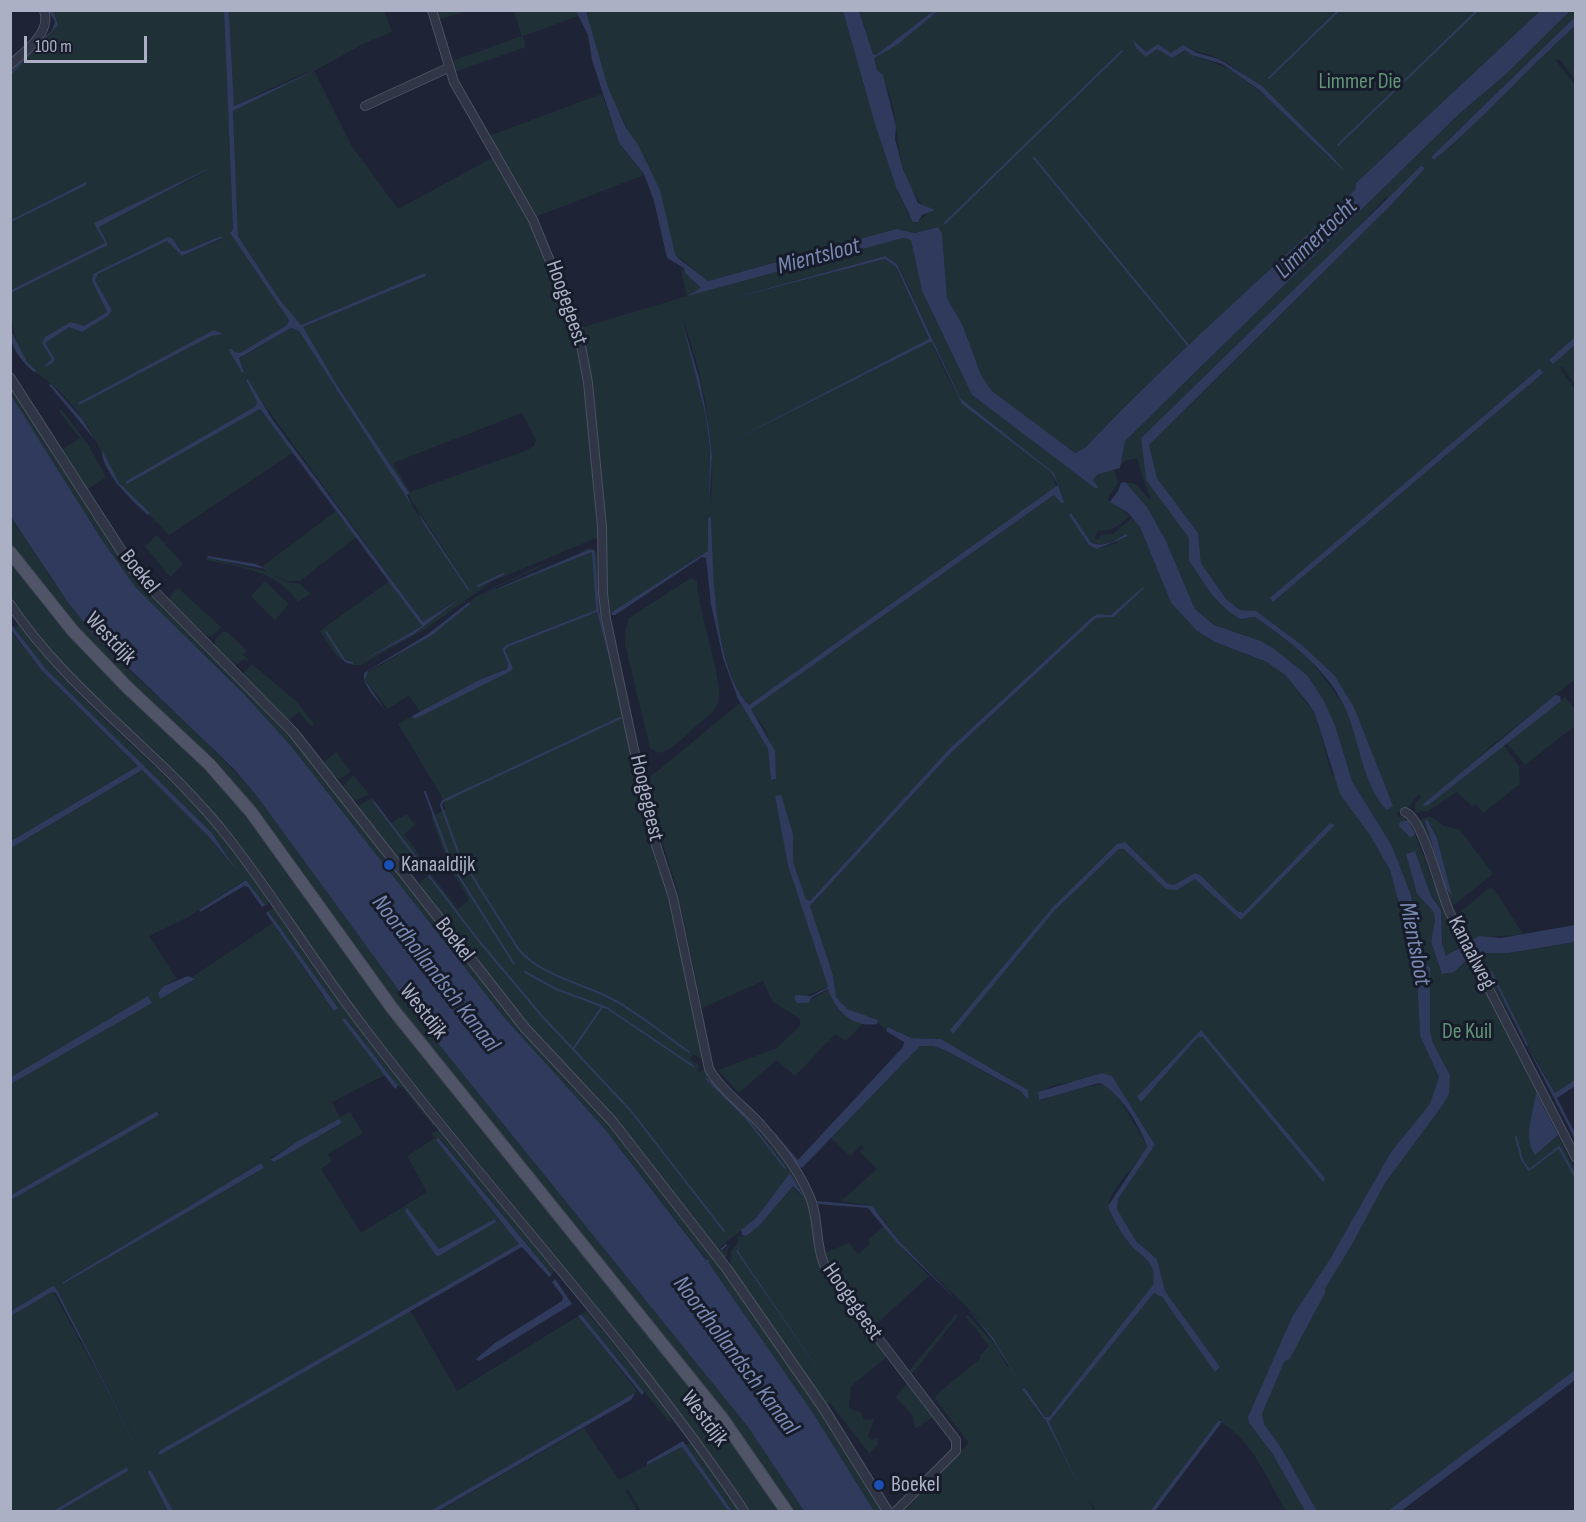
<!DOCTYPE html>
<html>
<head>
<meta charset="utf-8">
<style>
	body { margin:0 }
	#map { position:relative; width:1586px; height:1522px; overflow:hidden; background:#1e2436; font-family:"Sofia Sans Condensed",sans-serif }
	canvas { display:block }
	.frame { position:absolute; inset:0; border:12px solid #abb0c4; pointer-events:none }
	.scale { position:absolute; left:24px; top:36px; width:123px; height:27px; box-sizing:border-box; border:3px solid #abb0c4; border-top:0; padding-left:8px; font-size:18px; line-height:21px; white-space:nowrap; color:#abb0c4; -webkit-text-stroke:4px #171c2b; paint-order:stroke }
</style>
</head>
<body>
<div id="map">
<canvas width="1586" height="1522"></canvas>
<div class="frame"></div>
<div class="scale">100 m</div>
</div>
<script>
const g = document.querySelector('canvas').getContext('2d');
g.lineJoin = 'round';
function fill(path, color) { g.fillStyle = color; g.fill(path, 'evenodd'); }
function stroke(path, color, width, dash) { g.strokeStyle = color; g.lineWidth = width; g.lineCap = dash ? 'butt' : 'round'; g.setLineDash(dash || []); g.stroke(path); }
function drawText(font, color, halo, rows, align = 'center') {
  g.font = font + ' "Sofia Sans Condensed",sans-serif'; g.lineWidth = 6; g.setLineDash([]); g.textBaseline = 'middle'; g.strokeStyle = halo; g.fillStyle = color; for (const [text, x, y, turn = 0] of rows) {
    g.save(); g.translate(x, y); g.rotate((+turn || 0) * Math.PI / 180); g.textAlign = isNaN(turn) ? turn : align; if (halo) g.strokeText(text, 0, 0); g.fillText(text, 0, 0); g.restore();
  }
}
fill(new Path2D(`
	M436,10L467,11L438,20Z
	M53,11H224L233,229L230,233L289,320L287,325L240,353L234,352L244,371L239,359L291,328L299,330L423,523L469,589L303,331V327L426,276L424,273L301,325L280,300L238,236L233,111L313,69L234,106L229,11H384L392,32L363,44L314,71L351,145L398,209L494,157L526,214L575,333L588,425L598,537L491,582L427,628L361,665C340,668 331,647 320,631L389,581L422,626L360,662L414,634L459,598L423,622L246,380L258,402L256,406L126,483L259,409L294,452L169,535L119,483L101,451L119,488C108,472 103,454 94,437C82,414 57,384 34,372L36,370C12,349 11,322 11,293L108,245L99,227L208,170L95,223L105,243L11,290L10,75L58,25ZM221,236L222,239L182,256L167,241L98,274L95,280L112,310L82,332L69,327L45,343L55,359L43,367L52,359L42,343L73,322L82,327L107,312L92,281L93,274L172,238L181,251H185ZM522,413L536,440L534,446L525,451L410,492L393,463Z
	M514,11H576L578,16L523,36L526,47L454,72L451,64L455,60L522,36Z
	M586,11H843C854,45 895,208 916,223L929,212C904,187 900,160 896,126C895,109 888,91 883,75L877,70L874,58L897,45L938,11H1540L1355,184V190C1265,277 1171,357 1085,448L1075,453L992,391L981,375L963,326L947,298L942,233L938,227L915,233L896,229L708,281L675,254L633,142L608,87ZM1133,41L1146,52L1158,44L1171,53L1183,46C1195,52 1210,53 1222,60C1268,87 1301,128 1338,166C1305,134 1273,99 1235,73C1219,62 1199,60 1186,50L1172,57L1157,49L1146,56Z
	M859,11H933L876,55L873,54Z
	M1570,11H1575V17L1431,157L1434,160L1575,26V79L1559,59L1555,60L1575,85V337L1549,360L1553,364L1575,345V384L1562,366L1560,369L1576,391L1575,679L1491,746L1427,806L1503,744L1519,767L1520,784L1483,813L1476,804L1472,806L1457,792L1428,811L1415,813V805L1421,797L1419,794L1407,808L1396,813L1398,817H1409L1405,820L1411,838L1415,834L1439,897L1462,944L1448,956L1443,952L1441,910L1431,896L1415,851L1407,854L1414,885L1433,911L1435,920L1431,942L1442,974L1468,956L1575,1170V1370L1388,1511H1317L1280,1446L1263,1424L1262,1414L1294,1339L1350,1246L1385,1183L1442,1106L1450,1075L1433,1043L1430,1032V968L1422,955L1411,895L1392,846L1352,781L1335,725L1307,675L1261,641L1214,625L1195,609L1166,541L1147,507L1125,482L1136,484L1149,499L1151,498C1143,484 1142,473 1137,458L1124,461L1120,466L1125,441L1459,114L1505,75ZM1386,197L1390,206L1149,445L1157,478L1198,533L1201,563L1226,599L1240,610L1256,611L1302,645L1335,676L1354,707L1392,807L1345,708L1331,687L1306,655L1255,617L1240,619L1212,595L1189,561V538L1146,480L1141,438L1341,245ZM1540,368L1543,373L1273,602L1271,598Z
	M602,94L619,143L644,175L535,217L489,136Z
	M903,238L911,240L922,291L972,395L1096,489L1093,480L1098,474L1114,468L1118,483L1107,499L1130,516C1120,524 1111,533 1098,530L1094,538L1098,540L1101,535L1113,534L1132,518L1140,527L1171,603L1197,631L1215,642L1267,662L1285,675L1315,714L1331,772L1382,853L1390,870L1401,911L1409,961L1417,976L1420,1036L1439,1077L1431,1104L1391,1152L1330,1259L1293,1315L1249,1423L1272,1453L1305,1511H1286C1268,1481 1253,1441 1222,1423L1220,1419L1150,1511H1096L1088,1499L1094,1511H899L904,1507L907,1509L969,1443L935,1399L936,1395L981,1358L979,1356L989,1346L966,1317L968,1315L995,1345L1008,1368L1009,1366L976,1316L899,1241L882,1217L869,1205L841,1201L877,1169L860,1152L864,1148L861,1145L850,1156L831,1138L920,1046H933L945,1050L1020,1092L1027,1099L1025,1088L941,1039L911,1038L889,1027L887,1030L878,1023L847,1009L836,997L833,975L810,906L952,752L1096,618L1114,617L1144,588L1111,615L1097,614L1090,619L949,749L810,901L806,899L793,862V834L775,796L784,836L786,856L828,987L807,995V1002L829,989L848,1018L863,1023L846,1041L835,1034L795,1076L776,1060L739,1093L718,1070L777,1048L800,1026V1019L772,1001L763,981L702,1008L677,888L655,821L649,778L740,703L768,749L771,780L775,781L767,732L751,709L1054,495L1064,502L1054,473L1010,438L1051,472L1057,488L749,705C718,670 716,601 710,556L712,544L708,518V551L610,614L580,328L687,296L681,271L684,268L685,273L702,289L688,294ZM885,256L898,264L960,398L994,427C957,406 948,380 932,342H929L718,448L929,340L897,268L885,259L716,303ZM682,317C702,369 720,455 709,510L710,449L706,417ZM1071,513L1091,542L1103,545L1116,539L1117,543L1097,549L1084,538ZM1112,1076L1155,1145L1118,1199L1117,1209L1136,1241L1157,1259L1165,1291L1220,1367L1158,1293H1154L1049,1422L1082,1492L1046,1421L1023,1389L1025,1388L1046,1417H1049L1151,1290C1163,1267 1144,1260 1131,1245C1122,1235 1105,1212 1110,1199C1117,1182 1136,1165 1147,1150V1145L1115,1092L1103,1084L1058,1093L1041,1101L1038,1094L1054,1085Z
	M10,385L118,554L266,708L307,755L371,837L386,862L392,867L489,990L604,1117L714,1257L832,1429L883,1511H874L815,1416L708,1262L709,1258L707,1260L604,1128L503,1016L291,746L244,694L136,588L102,540L11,395Z
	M58,410H62L89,446L106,477L87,490L63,449L80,438Z
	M336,511L356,537L300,581H288L272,575L287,582L301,584L310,594L298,602C277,571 240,567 206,560L207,558L265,571L263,566Z
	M10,517C38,555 61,598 93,633C145,689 206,737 256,795L432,1036L748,1427L804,1511H791L372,976L288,854L76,630L11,547Z
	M157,535L183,564L170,577L145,546Z
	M589,548L594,549L598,555L601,604L667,884L705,1061L693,1054L690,1059L700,1066L697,1070L699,1072L703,1069C738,1111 784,1146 807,1197C816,1216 810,1240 819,1260C834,1295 864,1327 887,1357L851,1386L849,1408L860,1412L864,1420L874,1419L868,1436L871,1440L878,1438L877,1446L869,1453L830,1403L825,1404L730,1264L731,1251L739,1241L736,1237L746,1236L759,1226L793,1186L802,1198L790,1174L756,1218L720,1247L724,1252L730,1243L725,1260L594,1093L540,1040L419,888L421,881L431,874L458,909L469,900L450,868L431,817L446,809L442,797L398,724L412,716L415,718L513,667L505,650L508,647L597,612L610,663L599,611L594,550C573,548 502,585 480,596L557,563L592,552L597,610L506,645L502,649L508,663L506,669L479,680L420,712L409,695L388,709L365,680L367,673L431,636L477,596L532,569ZM740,1246L738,1251L837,1397L736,1249Z
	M10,558L248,813L708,1406L781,1511H750L718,1464L598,1309L362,1019L228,832L72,676L27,621L11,598Z
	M691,578L697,581C697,610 726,687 718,703C715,712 703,720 696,726C684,737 674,749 658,753L650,748L625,644L626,628L629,618Z
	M265,581L289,604L275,620L251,596Z
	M178,588L221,627L212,636H207L170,601V596Z
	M19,625C69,693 136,746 195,806C223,834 245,868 269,900L268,904L262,908L264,905L246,880L243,881L188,917L149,936L177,979L164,986L160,998L191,982L194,980L192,977L273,923L322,995L337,1008L269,912L266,913L273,908L435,1124L434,1127L401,1086H398L346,1019L342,1020L385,1075L332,1102L339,1117L350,1112L363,1133L328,1154L332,1161L321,1169L361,1233L427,1192L407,1156L435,1138L431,1133L441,1129L555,1268L552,1275L439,1137L436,1138L519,1244L158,1453L160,1455L410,1310L457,1391L578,1316L637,1391L634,1394L430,1511H173L152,1472L148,1473L168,1511H59L128,1471L127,1467L53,1511H11L10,1316L53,1292L141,1452L55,1286L11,1311V1200L160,1113L157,1111L11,1195L10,1084L151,1003L148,997L11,1077V848L142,770L210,838L235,870L212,833L46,669L14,628ZM339,1119L342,1124L272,1162L271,1157ZM261,1163L264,1168L63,1284V1282ZM407,1209L439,1249L494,1220L437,1257L406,1211Z
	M10,630L42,671L138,766L11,841Z
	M223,632H227L247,651L243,654L250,662L243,659L235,666L215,646V640Z
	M252,664L297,702L314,724L311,726L299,712L288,721L243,673Z
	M1565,697L1575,710V726L1525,765L1506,742Z
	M336,752L351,772L340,779L334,777L324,762Z
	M353,775L369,794L355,801L342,787Z
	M372,798L391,823L407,814L415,825L404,834L426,865L415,874L409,873L359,809L361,804Z
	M1430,816L1444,826L1460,830L1493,874L1454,905L1447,900L1419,820ZM1428,820L1437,838L1452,896L1444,880Z
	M1489,888L1494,889L1523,934C1509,937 1477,935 1467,941L1459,925L1458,914Z
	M1575,942V1080L1556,1094L1474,953H1509Z
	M885,1225L897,1243L929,1276L873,1327L828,1269L823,1256L825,1253L849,1243L858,1254L870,1244L868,1240Z
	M586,1311L671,1414L670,1423L581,1314Z
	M956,1314L958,1316L912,1374L909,1371Z
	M907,1383L935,1416L915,1429L913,1416L896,1397Z
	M584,1428L619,1480L682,1447L728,1511H641L627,1488L626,1491L637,1511L438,1512Z
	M692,1441L741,1511H732L686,1445Z`), '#203037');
fill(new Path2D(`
	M49,11H53L58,25L11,75V72L52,30L55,22Z
	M224,11H229L234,106L314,71L233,111L238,236L280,300L301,325L424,273L426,276L303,327L337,385L409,493L407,495L412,506L299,331L291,328L239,358L244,372L242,373L229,350L231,348L234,352L240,353L287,325L289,320L230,233L233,229Z
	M576,11H586L608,87L626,128L638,145L660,190L675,254L678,258L708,281L896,229L915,233L938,227L942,233L947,298L963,326L981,375L992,391L1075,453L1085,448C1171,357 1264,277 1355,190L1356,183L1540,11H1570L1505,75L1459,114L1125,441L1120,468L1098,474L1093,480L1098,487L1096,489L972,395L922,291L911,240L903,238L687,296L701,288L685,273L684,268L667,258L654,201L644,174L619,143L592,60L588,35Z
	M843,11H859L873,54L876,55L933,11H938L897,45L874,58L877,70L883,75L896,126L895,139L903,169L918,203L935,210L922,215L918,222H913L896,187L875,124Z
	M1575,17V26C1527,69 1484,118 1434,160L1431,157Z
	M1133,40L1146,52L1158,44L1171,53L1183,45L1197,53L1219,59L1262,86L1331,155L1347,174L1258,89L1222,64L1192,55L1185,50L1172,58L1157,49L1146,57L1136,48Z
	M216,165L99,227L108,245L11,293V290L105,243L94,223Z
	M1421,166L1425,168L1390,206L1149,445L1157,478L1198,533L1201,563L1226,599L1240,610L1256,611L1302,645L1335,676L1354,707L1393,806L1387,810C1363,787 1359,738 1345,708C1327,668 1289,641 1255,617L1240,619L1228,611L1212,595L1189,561V538L1146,480L1141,438Z
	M86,182V185L11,222V220Z
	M221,236L222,238L182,256L167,241L98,274L95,280L112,310L108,316L82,332L69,327L45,343L55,359L53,363L43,367L52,359L42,343L45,337L71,322L84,326L107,312L92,281L93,274L168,237L172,238L181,251H185Z
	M885,256L897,264L960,398L1054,473L1064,502L1062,504L1054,495L751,709L775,751L776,779L771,780L768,749L738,699L723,658L711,604L706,558L702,557L615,615H612V612L708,551V518L711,517C713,566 713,668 749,705L1058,485L1051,472L962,404L932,342H930L718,448L929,339L897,268L885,259L715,303Z
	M681,317L700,381L709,428L712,456L709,510L710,449L706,417Z
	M10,329L27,362L36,370L34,372C20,360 10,347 10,329Z
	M214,330L223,334L211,336L79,405L78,403Z
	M1575,337V345L1553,364L1549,360Z
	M1540,368L1543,373L1273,602L1270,598Z
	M248,379L272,419L423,622L459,599L414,634L360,662L422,626L260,409L127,484L125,482L256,406L257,402L246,380Z
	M51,384L83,420L95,440L49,385Z
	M11,395L102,540L136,588L244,694L291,746L503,1016L604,1128L706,1260H711L708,1262L815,1416L874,1511H804L748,1427L432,1036L256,795L233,768L92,633L67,601L11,517Z
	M102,450L119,483L150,513L148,515C132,501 101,471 102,450Z
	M1125,482L1147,507L1166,541L1195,609L1214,625L1261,641L1274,649L1307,675L1323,699L1335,725L1352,781L1392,846L1411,895L1422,955L1430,968V1032L1433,1043L1450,1075L1449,1094L1442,1106L1385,1183L1351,1246L1294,1339L1262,1414L1264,1424L1280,1446L1317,1511H1305L1272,1453L1249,1423L1248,1417L1293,1315L1330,1259L1391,1152L1430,1104L1439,1077L1420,1036L1417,977L1409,962L1401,911L1390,870L1370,835L1340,794L1315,714L1308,703L1285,675L1267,662L1215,642L1197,631L1171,603L1140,527L1128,513L1110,502L1118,491L1121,483Z
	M418,512L469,589V592L423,523Z
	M1071,513L1091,542C1103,549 1115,540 1126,534L1128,536L1097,549L1089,545L1069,515Z
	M588,550H594L595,553L599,611L610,663L597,612L508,647L505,650L513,668L511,671L415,719L412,716L479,680L507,669L508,663L502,649L506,645L596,610L592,552L480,596Z
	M208,556L256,564L266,569L207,558Z
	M1143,587L1144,588L1114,617L1096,618L952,752L810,906L833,975L836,997L847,1009L878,1020L877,1024C852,1028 836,1011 828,989L812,997L808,1003H797L794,998L796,995L811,996L828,987L788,865L775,796L781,795L793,834V862L806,899L810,901L949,749L1090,619L1097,614L1111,615Z
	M469,602L470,604L431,636L368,671L365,680L385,710C378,700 362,686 364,673L428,634Z
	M11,624L46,669L212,833L236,870L210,838L142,770L11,848V841L138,766L42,671L11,630Z
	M1555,695L1560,696L1561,701L1427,806L1422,805Z
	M1427,819L1437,838L1452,896C1440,885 1433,840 1425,822Z
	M1408,820L1415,834L1411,838L1399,826L1400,822Z
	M1330,823L1335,825L1241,920L1195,879L1177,890L1166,889L1124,849H1119L1054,911L953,1034L950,1030L1052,908L1117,844L1125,842L1168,884L1174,885L1195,873L1200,875L1237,911L1243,913Z
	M1415,851L1431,896L1441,910L1442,943L1446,956L1479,936L1501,938L1575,925V942L1509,953H1474L1454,972L1442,974L1431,942L1435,920L1433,911L1417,894L1406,854Z
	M246,880L265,905L262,907L248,887L244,886L200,912L199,910Z
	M268,911L338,1008L334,1011L266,913Z
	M188,976L195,979L160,999L158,993L164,986Z
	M148,996L152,1003L11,1084V1077Z
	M345,1018L398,1086L395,1089L342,1020Z
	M888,1027L911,1038L941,1039L1028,1090L1029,1098L1027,1099L1020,1091L945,1050L933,1046H920L802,1168L799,1167L773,1131L798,1160L903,1047L904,1042L886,1031Z
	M1201,1030L1325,1178L1323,1182L1203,1037H1198L1141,1102L1137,1097Z
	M1526,1044L1555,1093L1575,1080V1086L1557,1098L1575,1133V1139Z
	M1102,1073L1112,1076L1155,1145L1118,1199L1117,1209L1136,1241L1157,1259L1165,1291L1220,1367L1215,1372L1162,1297L1154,1293L1049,1422L1082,1492L1046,1421L1022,1389L1025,1388L1045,1417H1049L1153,1285C1158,1261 1142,1259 1129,1243C1121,1233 1112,1218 1108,1206L1147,1147C1143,1130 1117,1088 1099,1083L1039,1100L1038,1092Z
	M1536,1092L1558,1135L1535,1155C1522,1135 1534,1113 1536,1092Z
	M157,1111L159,1115L11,1200V1195Z
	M339,1119L342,1123L274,1162L270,1160L298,1141Z
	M438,1137L552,1275L549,1277L522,1247L160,1455L158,1453L161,1450L519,1244L436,1140Z
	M261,1163L264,1168L63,1284V1282Z
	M790,1173L804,1197L793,1186L759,1226L746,1236L742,1235L741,1230L756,1218Z
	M817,1201L872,1206L899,1241L958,1301L897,1243L868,1208L818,1204Z
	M407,1208L439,1249L495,1219L496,1222L437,1257L405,1211Z
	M740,1245L738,1251L837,1397L745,1264L736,1251Z
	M555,1279L572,1304L479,1361L476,1359L495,1343L562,1301L563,1297L552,1282Z
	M53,1286L56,1288L141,1454L56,1293L52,1292L11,1316V1311Z
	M964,1304L993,1338L1021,1385L992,1339Z
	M581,1314L644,1392L642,1395L581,1320L578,1316Z
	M1575,1370V1380L1401,1511H1388Z
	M635,1393L631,1400L438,1511H430Z
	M1219,1420L1222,1422L1155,1511H1150Z
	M683,1441L732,1511H728L682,1447L647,1465V1462Z
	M127,1467L128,1471L59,1511H53Z
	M149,1470L152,1472L173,1511H168L148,1473Z`), '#2f3a5c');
stroke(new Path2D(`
	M1269,78L1339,10
	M1338,145L1478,10
	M1034,158L1188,345
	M945,223L1122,51
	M478,586L503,574
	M326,632L345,661L352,663
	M620,718L443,801L441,805L459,855L519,950C545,978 580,982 612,999C639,1013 664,1035 689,1052
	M425,792L453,867L514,964
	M374,802L423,867
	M429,876L479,941L541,1015L631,1111L724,1231
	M525,972L556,989L607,1008L693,1066
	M1491,972L1527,1045
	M573,1049L602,1007
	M707,1079L746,1118L785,1168
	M1516,1137L1522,1160L1529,1170L1559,1147L1576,1178
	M722,1249L726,1245`), '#2f3a5c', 2);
stroke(new Path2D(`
	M1286,1356L1321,1291`), '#2f3a5c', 9);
const minor = new Path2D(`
	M432,10L454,82L533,220L578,329L588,383L602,527L603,593L606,619L652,833L673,897L709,1069C722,1091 745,1107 762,1126C779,1145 799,1172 809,1195C820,1218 814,1246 827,1271L956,1440V1451L895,1512
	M10,65C25,51 52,33 44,10
	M365,106L448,68
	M10,604C70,694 161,752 227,836C274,896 314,962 360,1022C485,1188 629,1339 745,1512
	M1405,812C1423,818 1440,891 1449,911L1576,1158`);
const tertiary = new Path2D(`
	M10,378L135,572L293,732L525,1028L612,1121L727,1269L824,1409L888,1512`);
const primary = new Path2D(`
	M10,552L73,631L128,688L209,764L251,812L392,1008L722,1418L787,1512`);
stroke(minor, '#4c5162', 10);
stroke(tertiary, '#4c5162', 11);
stroke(primary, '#3b4050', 14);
stroke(minor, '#313647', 8);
stroke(tertiary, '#313647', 9);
stroke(primary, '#4f5567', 12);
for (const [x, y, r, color] of [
	[389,865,6,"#1a4fb4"],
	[879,1485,6,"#1a4fb4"]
]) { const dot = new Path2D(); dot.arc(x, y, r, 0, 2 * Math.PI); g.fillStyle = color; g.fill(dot); stroke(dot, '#171c2b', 2); }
drawText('22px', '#629577', '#171c2b', [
	["Limmer Die",1360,82],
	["De Kuil",1467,1032]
]);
drawText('22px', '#abb0c4', '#171c2b', [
	["Hoogegeest",566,303,71],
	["Boekel",139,572,51],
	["Westdijk",110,639,47],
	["Hoogegeest",646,798,77],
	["Boekel",454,940,52],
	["Kanaalweg",1471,953,63],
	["Westdijk",423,1012,52],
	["Hoogegeest",852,1302,55],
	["Westdijk",704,1419,53]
]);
drawText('22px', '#abb0c4', '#171c2b', [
	["Kanaaldijk",401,865],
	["Boekel",891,1485]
], 'left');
drawText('italic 24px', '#7a88b2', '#171c2b', [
	["Limmertocht",1317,239,-44],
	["Mientsloot",819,257,-15],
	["Mientsloot",1414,944,79],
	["Noordhollandsch Kanaal",435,974,52],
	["Noordhollandsch Kanaal",735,1356,53]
]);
</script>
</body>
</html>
